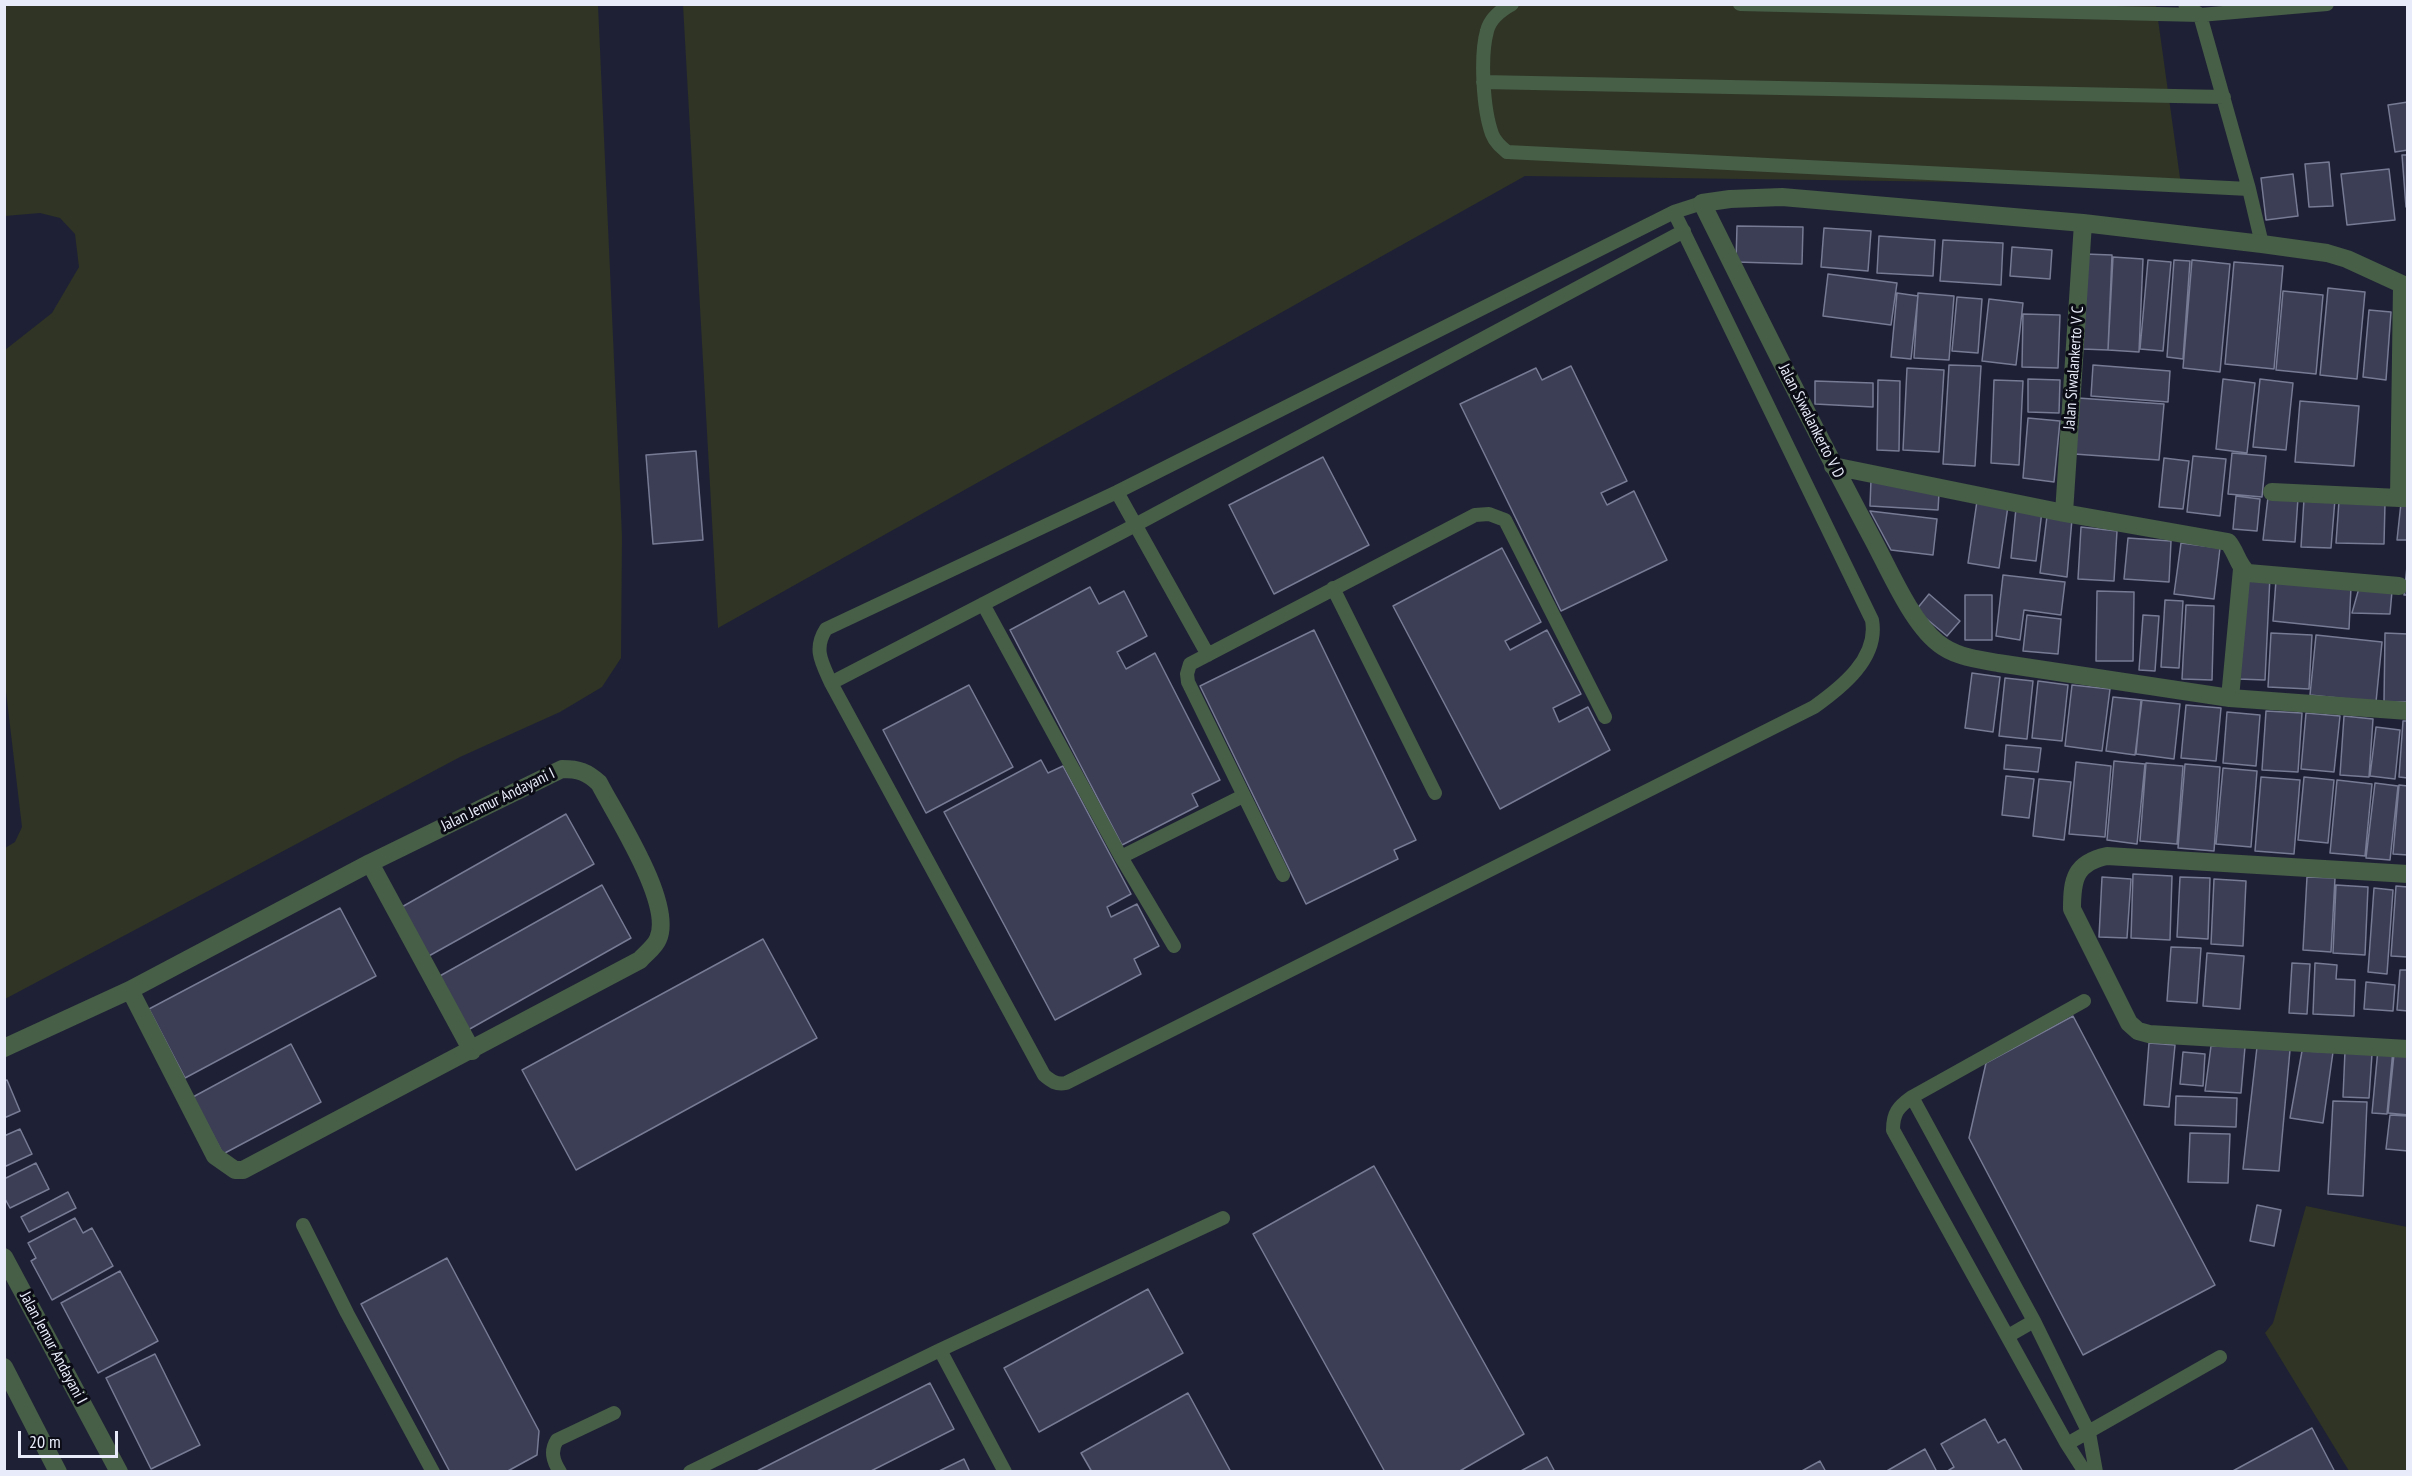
<!DOCTYPE html>
<html>
<head>
<meta charset="utf-8">
<style>
	body { margin:0 }
	#map { position:relative; width:2412px; height:1476px; overflow:hidden; background:#1e2035; font-family:"PT Sans Narrow",sans-serif }
	canvas { display:block }
	.frame { position:absolute; inset:0; border:6px solid #e8ebf9; pointer-events:none }
	.scale { position:absolute; left:18px; top:1431px; width:100px; height:27px; box-sizing:border-box; border:3px solid #e8ebf9; border-top:0; padding-left:8px; font-size:18px; line-height:21px; white-space:nowrap; color:#e8ebf9; -webkit-text-stroke:4px #0a0b14; paint-order:stroke }
</style>
</head>
<body>
<div id="map">
<canvas width="2412" height="1476"></canvas>
<div class="frame"></div>
<div class="scale">20 m</div>
</div>
<script>
const g = document.querySelector('canvas').getContext('2d');
g.lineJoin = 'round';
function fill(path, color) { g.fillStyle = color; g.fill(path, 'evenodd'); }
function stroke(path, color, width, dash) { g.strokeStyle = color; g.lineWidth = width; g.lineCap = dash ? 'butt' : 'round'; g.setLineDash(dash || []); g.stroke(path); }
function drawText(font, color, halo, rows, align = 'center') {
  g.font = font + ' "PT Sans Narrow",sans-serif'; g.lineWidth = 6; g.setLineDash([]); g.textBaseline = 'middle'; g.strokeStyle = halo; g.fillStyle = color; for (const [text, x, y, turn = 0] of rows) {
    g.save(); g.translate(x, y); g.rotate((+turn || 0) * Math.PI / 180); g.textAlign = isNaN(turn) ? turn : align; if (halo) g.strokeText(text, 0, 0); g.fillText(text, 0, 0); g.restore();
  }
}
fill(new Path2D(`
	M5,4L598,5L622,536L621,658L602,687L560,712L460,757L5,999V848L15,842L22,827L4,675L5,350L52,313L79,267L75,234L60,218L40,213L5,216Z
	M683,5H2156L2181,185L1525,176L718,628Z
	M2306,1206L2407,1227V1471H2349L2265,1333L2273,1323Z`), '#2f3424');
const building = new Path2D(`
	M2408,102V150L2395,152L2388,105Z
	M2402,155H2408V207H2406Z
	M2329,162L2333,206L2309,207L2305,164Z
	M2389,169L2395,220L2347,225L2341,174Z
	M2293,174L2298,216L2266,220L2261,178Z
	M1737,226L1803,227L1802,264L1736,262Z
	M1824,228L1871,231L1868,271L1821,267Z
	M1879,236L1935,240L1933,276L1877,273Z
	M1943,240L2003,243L2001,285L1940,281Z
	M2012,247L2052,250L2050,279L2010,276Z
	M2085,254L2112,255L2108,350L2082,349Z
	M2113,257L2143,259L2139,352L2108,350Z
	M2148,260L2171,262L2163,351L2140,349Z
	M2174,260L2190,261L2183,359L2167,357Z
	M2192,260L2230,264L2220,372L2183,368Z
	M2234,262L2283,266L2274,369L2225,364Z
	M1828,274L1897,283L1891,325L1823,316Z
	M2328,288L2365,292L2357,379L2320,375Z
	M2283,291L2323,295L2316,374L2276,370Z
	M1897,293L1918,296L1911,359L1891,357Z
	M1918,293L1954,296L1949,360L1914,358Z
	M1957,297L1982,299L1978,353L1952,351Z
	M1989,299L2023,303L2016,365L1982,361Z
	M2369,310L2391,312L2386,380L2363,377Z
	M2023,314L2060,315L2058,368L2022,367Z
	M1949,365L1981,366L1975,466L1943,464Z
	M2093,365L2170,371L2168,402L2091,396Z
	M1571,366L1627,481L1601,493L1607,505L1634,491L1667,560L1561,611L1460,404L1536,368L1542,380Z
	M1907,368L1944,370L1939,452L1903,450Z
	M2028,379L2060,380L2059,413L2028,412Z
	M2223,379L2255,383L2247,453L2216,449Z
	M2260,379L2293,383L2286,450L2253,447Z
	M1878,380L1900,381L1899,451L1877,450Z
	M1994,380L2023,381L2019,465L1991,463Z
	M1815,381L1873,383V407L1815,404Z
	M2078,398L2164,404L2159,460L2074,454Z
	M2300,401L2359,406L2354,466L2295,462Z
	M2028,418L2060,421L2054,482L2023,478Z
	M696,451L703,540L653,544L646,455Z
	M2232,453L2266,456L2262,497L2228,494Z
	M2193,456L2226,459L2220,516L2187,512Z
	M1323,457L1369,545L1274,594L1229,505Z
	M2164,458L2189,461L2183,509L2159,507Z
	M1871,479L1939,493L1938,510L1870,506Z
	M2236,496L2260,499L2257,531L2233,529Z
	M2268,497L2298,498L2295,542L2263,540Z
	M2304,499H2335L2331,548L2301,547Z
	M1977,501L2008,506L1999,568L1968,563Z
	M2339,501L2385,503L2384,544L2336,543Z
	M2401,503H2408V540H2397Z
	M2016,508L2042,511L2036,561L2011,558Z
	M1870,511L1937,519L1933,555L1891,550Z
	M2047,516L2072,519L2067,577L2040,573Z
	M2081,527L2117,531L2114,581L2078,579Z
	M2128,538L2171,541L2169,582L2124,579Z
	M2181,543L2220,548L2214,599L2174,594Z
	M1502,548L1541,622L1505,641L1510,650L1547,630L1581,694L1553,708L1559,722L1588,707L1610,750L1500,809L1393,606Z
	M2408,557V595H2404Z
	M2003,575L2065,582L2061,615L2024,610L2020,640L1996,636Z
	M2243,575L2270,576L2265,680L2238,679Z
	M2276,580L2351,587L2349,629L2273,621Z
	M1090,587L1099,604L1124,591L1147,636L1117,652L1126,669L1155,653L1220,780L1192,794L1198,806L1122,845L1010,630Z
	M2359,588L2392,591L2390,614L2352,613Z
	M2097,591L2134,592L2133,661H2096Z
	M1929,594L1960,621L1947,636L1916,610Z
	M1965,595H1992V640H1965Z
	M2165,600L2183,601L2179,668L2161,667Z
	M2186,605L2214,606L2212,680L2182,679Z
	M2027,615L2061,619L2058,654L2023,651Z
	M2143,615L2159,616L2155,671L2139,670Z
	M1314,630L1416,840L1394,850L1398,859L1306,904L1200,686Z
	M2271,633L2312,635L2309,689L2268,687Z
	M2385,633L2408,634V702H2384Z
	M2316,635L2382,642L2376,702L2310,695Z
	M1972,673L2000,677L1993,732L1965,728Z
	M2005,678L2033,681L2027,739L1999,736Z
	M2038,681L2068,685L2062,741L2032,738Z
	M969,685L1013,767L926,813L883,730Z
	M2072,685L2110,689L2102,751L2065,746Z
	M2113,697L2142,700L2135,755L2106,751Z
	M2141,700L2180,704L2174,759L2136,754Z
	M2186,705L2221,708L2216,761L2181,758Z
	M2266,711L2302,713L2298,772L2262,770Z
	M2227,712L2260,715L2256,766L2223,763Z
	M2306,713L2340,716L2334,772L2301,769Z
	M2344,716L2373,719L2369,777L2340,775Z
	M2403,721H2408V778L2399,777Z
	M2376,727L2400,730L2395,779L2370,776Z
	M2006,745L2041,748L2038,772L2004,769Z
	M1041,760L1048,773L1063,766L1131,894L1107,907L1111,917L1137,904L1159,946L1134,959L1141,974L1055,1020L944,812Z
	M2114,761L2145,764L2137,844L2107,840Z
	M2076,762L2111,766L2105,837L2069,834Z
	M2146,763L2183,766L2177,844L2140,841Z
	M2185,764L2220,767L2214,851L2178,848Z
	M2223,768L2257,771L2251,847L2216,844Z
	M2006,776L2034,779L2029,818L2002,815Z
	M2261,777L2300,780L2294,854L2255,851Z
	M2304,777L2334,780L2328,843L2298,840Z
	M2039,779L2071,782L2064,840L2033,836Z
	M2337,780L2372,784L2365,856L2330,853Z
	M2375,783L2398,786L2390,860L2366,858Z
	M2399,785L2408,786V855L2393,854Z
	M566,814L594,864L427,957L400,908Z
	M2133,874L2172,876L2170,940L2131,938Z
	M2102,877L2131,879L2127,938L2099,937Z
	M2180,877L2210,878L2208,939L2177,937Z
	M2307,877L2335,878L2331,952L2303,950Z
	M2214,879L2246,881L2243,946L2211,944Z
	M602,885L631,938L468,1030L438,977Z
	M2336,885L2368,887L2365,955L2333,953Z
	M2396,886L2408,887V957L2391,956Z
	M2374,888L2393,890L2387,974L2368,972Z
	M340,908L376,976L185,1078L149,1009Z
	M763,939L817,1038L576,1170L522,1070Z
	M2171,947L2201,948L2197,1003L2167,1001Z
	M2207,953L2244,956L2240,1009L2203,1006Z
	M2292,963L2310,964L2307,1014L2289,1013Z
	M2315,963L2337,965L2336,979L2355,980L2354,1016L2313,1014Z
	M2400,970H2408V1011L2397,1010Z
	M2366,982L2395,985L2393,1011L2364,1009Z
	M2073,1016L2215,1285L2083,1355L1969,1138L1986,1063Z
	M2149,1043L2175,1045L2169,1107L2144,1105Z
	M291,1044L321,1102L223,1154L193,1097Z
	M2211,1046L2245,1047L2241,1093L2205,1091Z
	M2257,1047L2290,1050L2279,1171L2243,1169Z
	M2378,1049L2393,1050L2387,1114L2372,1113Z
	M2302,1051L2333,1052L2323,1123L2290,1118Z
	M2345,1051L2372,1054L2369,1098L2343,1097Z
	M2183,1052L2205,1054L2203,1086L2180,1084Z
	M2394,1054L2408,1055V1115L2388,1113Z
	M7,1080L20,1111L4,1118V1081Z
	M2176,1096L2237,1098L2236,1127L2175,1125Z
	M2333,1101L2367,1102L2363,1196L2328,1194Z
	M2390,1115L2408,1116V1151L2386,1149Z
	M20,1129L32,1154L4,1167V1136Z
	M2190,1133L2230,1134L2228,1183L2188,1182Z
	M36,1163L49,1189L10,1208L4,1197V1179Z
	M1374,1166L1524,1434L1458,1472H1385L1253,1234Z
	M68,1192L76,1208L29,1232L21,1217Z
	M2257,1205L2281,1210L2274,1246L2250,1241Z
	M75,1218L83,1233L92,1228L113,1266L52,1300L31,1261L36,1258L28,1243Z
	M447,1258L539,1431L537,1455L506,1472H450L361,1304Z
	M120,1271L158,1341L98,1373L61,1303Z
	M1148,1289L1183,1353L1039,1432L1004,1368Z
	M155,1354L200,1445L151,1469L106,1378Z
	M930,1383L954,1429L869,1472H755Z
	M1188,1393L1231,1472H1092L1081,1453Z
	M1985,1419L1998,1443L2005,1439L2023,1472H1946L1954,1467L1941,1444Z
	M2312,1428L2335,1472H2231Z
	M1925,1449L1937,1472H1885Z
	M1547,1457L1555,1472H1519Z
	M964,1459L970,1472H937Z
	M1820,1461L1826,1472H1800Z`);
fill(building, '#3b3e55');
stroke(building, '#777b94', 1.5);
stroke(new Path2D(`
	M1512,4C1501,10 1490,18 1487,31C1480,56 1483,109 1492,134C1495,142 1501,147 1507,152L2249,189L2200,15L2185,4
	M1740,4L2200,15L2327,4
	M1483,82L2224,97
	M2249,189L2262,244
	M1674,212L1872,620C1879,658 1842,687 1814,707L1066,1083C1056,1085 1051,1081 1044,1075L831,683C822,663 813,649 826,629L1117,492L1646,226L1674,212L1702,203
	M1117,492L1208,655
	M1333,588L1435,793
	M983,604L1121,857L1174,946
	M831,683L1124,531L1684,231
	M1121,857L1243,796
	M1283,875L1188,682L1187,674L1190,664L1475,515L1489,514L1505,520L1605,717
	M2084,1001L1912,1097C1898,1107 1893,1113 1893,1130L2067,1444L2085,1472
	M1912,1097L2034,1321L2089,1433L2096,1472
	M303,1225L347,1313L433,1472
	M2008,1336L2034,1321
	M940,1350L1005,1472
	M2067,1444L2220,1357
	M560,1472C553,1461 550,1451 557,1440L614,1413
	M690,1472L940,1350L1223,1218`), '#475e47', 14);
stroke(new Path2D(`
	M2402,285L2399,498H2408
	M2408,287L2347,259L2327,253L2262,244L2083,223L1782,197L1730,199L1702,203C1757,314 1812,426 1871,536C1888,567 1911,622 1938,643C1955,657 1977,659 1998,663L2230,698L2408,711
	M1833,466L2064,513L2228,542C2236,551 2238,566 2248,573L2399,586
	M2272,492L2399,498
	M2064,513L2083,223
	M2230,698L2242,569
	M370,863L472,1051
	M2408,874L2107,856C2075,863 2072,879 2072,909L2129,1023L2138,1031L2149,1034L2408,1049
	M4,1048L130,990L370,863L562,769C579,769 587,772 599,783C616,816 674,904 658,939C655,947 645,954 640,960L243,1170H235L215,1156L130,990
	M4,1257L119,1472
	M4,1367L58,1472`), '#475e47', 18);
drawText('16px', '#e8ebf9', '#0a0b14', [
	["Jalan Siwalankerto V C",2074,368,-86],
	["Jalan Siwalankerto V D",1811,421,63],
	["Jalan Jemur Andayani I",498,800,-26],
	["Jalan Jemur Andayani I",53,1348,62]
]);
</script>
</body>
</html>
